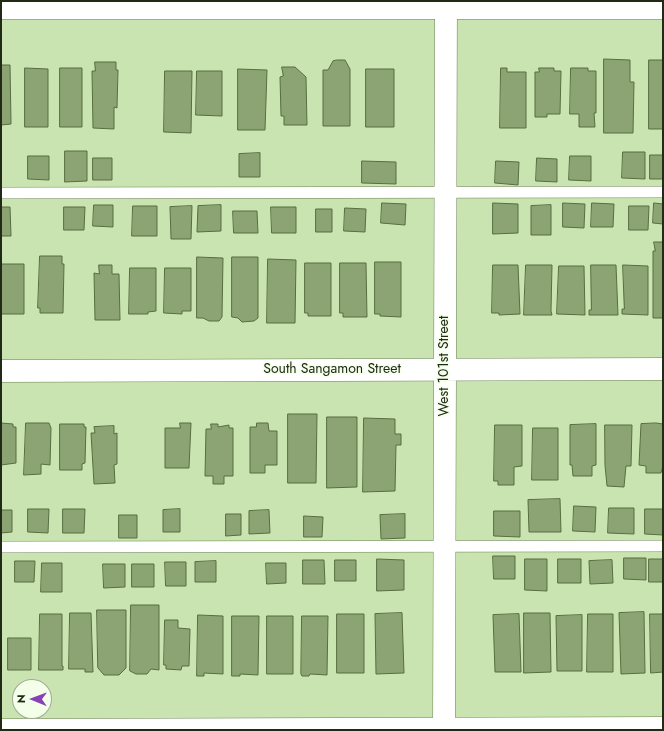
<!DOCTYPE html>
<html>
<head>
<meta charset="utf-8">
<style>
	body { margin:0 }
	#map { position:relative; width:664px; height:731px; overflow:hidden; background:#cae4b1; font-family:Jost,sans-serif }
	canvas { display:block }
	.frame { position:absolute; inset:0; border:2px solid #212a17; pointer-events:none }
	.north { position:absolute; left:12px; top:679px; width:40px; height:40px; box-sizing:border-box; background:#f4ffea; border:1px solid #a0aa96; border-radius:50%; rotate:271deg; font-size:11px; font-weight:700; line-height:16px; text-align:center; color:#212a17 }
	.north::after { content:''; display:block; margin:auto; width:14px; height:18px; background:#8842b5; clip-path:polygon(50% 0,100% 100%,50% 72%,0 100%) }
</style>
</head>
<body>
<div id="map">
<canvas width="664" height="731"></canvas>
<div class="frame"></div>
<div class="north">N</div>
</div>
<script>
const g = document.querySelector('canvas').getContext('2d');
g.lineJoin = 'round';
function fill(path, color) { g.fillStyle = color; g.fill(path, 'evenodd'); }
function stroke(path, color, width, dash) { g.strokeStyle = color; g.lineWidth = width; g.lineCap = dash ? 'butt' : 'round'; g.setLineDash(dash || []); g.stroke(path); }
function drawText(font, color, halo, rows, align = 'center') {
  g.font = font + ' Jost,sans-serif'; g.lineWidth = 3; g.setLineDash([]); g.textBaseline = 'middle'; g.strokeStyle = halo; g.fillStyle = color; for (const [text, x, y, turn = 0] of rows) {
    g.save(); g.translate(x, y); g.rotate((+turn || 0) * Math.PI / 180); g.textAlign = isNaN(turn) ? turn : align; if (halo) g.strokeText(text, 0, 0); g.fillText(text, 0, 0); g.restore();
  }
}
const building = new Path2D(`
	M604,59L630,60V82H634L633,133H604Z
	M337,60H345L350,69V126H323V70H328L333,61Z
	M649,60H663V129H649Z
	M95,62H116V70H118L117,108L114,107V129L93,128L92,71H95Z
	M1,65H10L11,124L1,125Z
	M282,67H295L306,77L307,125H284V116H281L280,77L283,76Z
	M25,68L48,69V127H25Z
	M60,68H82V127H60Z
	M501,68H507V72H526V128H500Z
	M539,68H554V71H561L560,114H547V117H535V72H539Z
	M571,68H588V71H596V113H594L595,127H579V114H570Z
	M238,69L267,70L265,130H238Z
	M366,69H394V127H366Z
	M165,71H192L191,133L164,132Z
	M197,71H222V116L196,115Z
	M65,151H87V181L65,182Z
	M623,152H645V179L622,178Z
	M260,153V177H239V154Z
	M650,155H663V179H650Z
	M28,156H49V180L28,179Z
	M570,156H591V181L569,180Z
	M93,158H112V180H93Z
	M537,158L557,159V182L536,181Z
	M362,161L396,162V184L362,183Z
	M496,161L519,162L518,185L495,183Z
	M382,203L406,204L405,225L381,223Z
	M493,203L518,204V233L493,234Z
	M563,203L585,204L584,228L563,227Z
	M592,203L614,204L613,227H591Z
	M654,203L663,204V224L653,223Z
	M94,205H113V227L93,226Z
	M221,205V231L197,232L198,206Z
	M551,205V235H531V206Z
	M133,206H157V236H132Z
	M192,206L191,239H171L170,207Z
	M629,206H649L648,230H629Z
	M1,207H10L11,236H1Z
	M64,207H85L84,230H64Z
	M271,207H296V233H272Z
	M345,208L366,209L365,232L344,231Z
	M316,209H332V232H316Z
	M233,211H257L258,233H234Z
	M654,242H663V318H653V251H655Z
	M40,256H62V264H64L63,313H40V308H38Z
	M197,257L223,258L222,317L219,321H209L203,318H197Z
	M232,257H258V318L254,321L242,322L238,318L232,317Z
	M268,259L296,260L295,323H267Z
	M375,262H401V317L380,316V314H375Z
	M305,263H331V316H308V313H305Z
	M340,263H366L367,317H343V313H340Z
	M1,264H24V314H1Z
	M99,265H112V274H119L120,320H95L94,273L99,274Z
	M493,265H518L520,314L499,315V313H492Z
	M526,265H552L551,311L552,315H524Z
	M591,265H616L618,315H589V310H591Z
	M623,265L648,266V315L622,314V309H624Z
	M559,266H584L585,315L557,314Z
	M130,268H156V311L148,312V314H129Z
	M165,268H191V311H182V314L164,313Z
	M288,414H317L316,483H288Z
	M327,417H357V487L327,488Z
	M364,418L395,419V434H401V445H396L395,491L363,492Z
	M1,423L13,424V427H16V463L1,465Z
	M26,423H49L51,428L50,465L41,464V474L24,475Z
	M180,423H191L189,468H165V428H180Z
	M257,423H268L269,431H277V465H265V473H250V427H256Z
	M656,423L663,424V466L661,473H646V466L639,465L641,424Z
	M60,424H84V427H86L85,463L82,464V470H60Z
	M211,424H218V427L229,425V428H233V476H224V484H213V476H205L206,429H211Z
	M596,424V465L592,466V476H573L572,465H570V425Z
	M495,425H522V466L514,467V485H498V481H494Z
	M605,425H632L631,466H626L624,487L607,486L605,465Z
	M114,426V434L117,433V464L114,465L115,483L94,484L91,433H95L94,427Z
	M533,428H558V480H532Z
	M560,499L561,532H529L528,500Z
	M574,506L596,507L595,532L573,531Z
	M609,508H634V534L608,533Z
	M28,509H49L48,533L28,532Z
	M63,509H85L84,533H63Z
	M180,509V532H163V510Z
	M645,509H663V535L645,534Z
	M1,510H12V532L1,533Z
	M269,510L270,533L249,534V511Z
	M494,511H520V537L494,536Z
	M226,514H241V535L226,536Z
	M405,514V538L381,539L380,515Z
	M119,515H137V538H119Z
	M304,516L323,517L322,537H304Z
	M493,556H515V579H494Z
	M624,558H646V580L624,579Z
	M377,559L404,560V590L377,591Z
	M525,559H547V591L525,590Z
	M558,559H581V583H558Z
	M649,559H663V582H649Z
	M303,560H324L325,584H303Z
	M335,560H356V581H335Z
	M612,560L613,583L590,584L589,561Z
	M15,561H35L34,582H15Z
	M216,561V582H195V562Z
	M165,562H186V586H166Z
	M42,563H62V592H41Z
	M266,563H286V583L267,584Z
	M103,564H125V587L104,588Z
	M132,564H154V587H132Z
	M131,605H159V670L151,669L147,674H136L130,671Z
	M97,610H126V668L119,675H104L98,668Z
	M644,612L645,673L621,674L619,613Z
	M70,613H91L93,672H85V669H69Z
	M402,613L404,673L376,674L375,614Z
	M524,613H550L551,672L524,673Z
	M40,614H62V666H63V670H39Z
	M337,614H364V673H337Z
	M519,614L521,672H495L493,615Z
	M588,614H613V672H587Z
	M650,614H663V672L651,673Z
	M198,615L223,616V674L204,673V676H197Z
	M582,615V671H557L556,616Z
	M232,616H259L258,675L240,674V676H232Z
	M267,616H293V674H267Z
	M302,616H328L327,675L310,674L309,676H302L301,674Z
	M165,620H178V628L190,629L189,666H182L181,670L166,669V665H164Z
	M8,638H31V670H8Z`);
fill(building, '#8ca473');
stroke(building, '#576d3f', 1);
const service = new Path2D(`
	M1,193L663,192
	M1,547L663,546`);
const minor = new Path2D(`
	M1,8H663
	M1,371L663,369
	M1,730L663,728
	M444,730L446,1`);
stroke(service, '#6a8152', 12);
stroke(minor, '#6a8152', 23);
stroke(service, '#fff', 11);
stroke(minor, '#fff', 22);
drawText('14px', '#212a17', '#f4ffea', [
	["West 101st Street",445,366,-90],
	["South Sangamon Street",332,370]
]);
</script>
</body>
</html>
